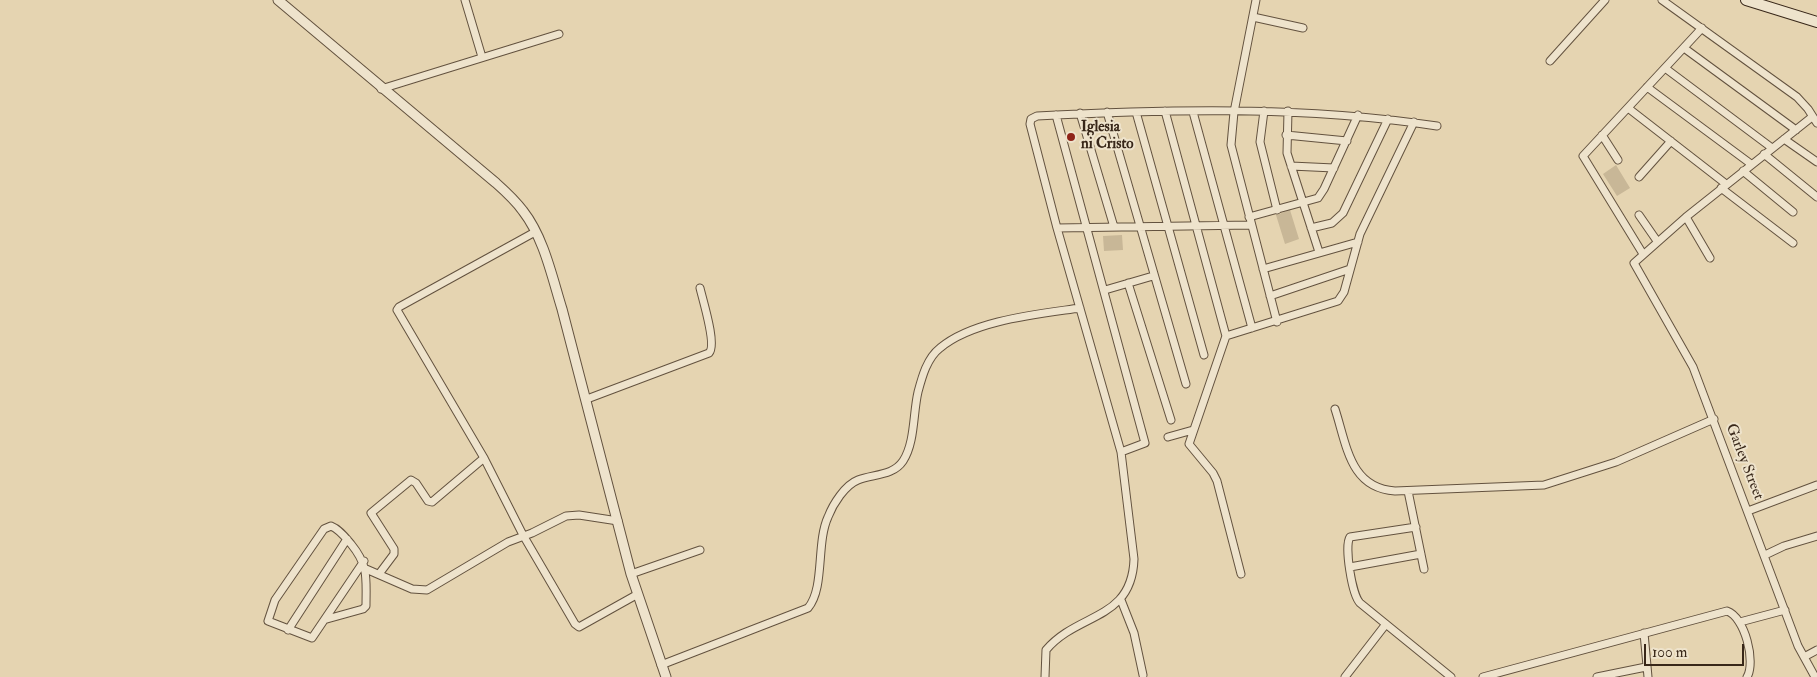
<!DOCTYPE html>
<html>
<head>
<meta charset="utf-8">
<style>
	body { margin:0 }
	#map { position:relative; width:1817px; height:677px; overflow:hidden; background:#e5d4b1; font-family:"IM FELL Double Pica",serif }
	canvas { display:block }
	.scale { position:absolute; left:1644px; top:644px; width:100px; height:22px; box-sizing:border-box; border:2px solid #382719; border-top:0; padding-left:6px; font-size:15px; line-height:18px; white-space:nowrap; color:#382719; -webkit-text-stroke:4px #eee3cc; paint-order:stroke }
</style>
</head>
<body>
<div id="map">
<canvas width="1817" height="677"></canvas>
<div class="scale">100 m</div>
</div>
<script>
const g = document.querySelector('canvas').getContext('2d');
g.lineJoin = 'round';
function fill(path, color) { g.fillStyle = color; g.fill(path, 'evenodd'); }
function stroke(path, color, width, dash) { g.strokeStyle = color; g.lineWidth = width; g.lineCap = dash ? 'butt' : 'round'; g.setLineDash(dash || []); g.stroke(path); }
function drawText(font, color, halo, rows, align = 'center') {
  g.font = font + ' "IM FELL Double Pica",serif'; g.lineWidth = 4; g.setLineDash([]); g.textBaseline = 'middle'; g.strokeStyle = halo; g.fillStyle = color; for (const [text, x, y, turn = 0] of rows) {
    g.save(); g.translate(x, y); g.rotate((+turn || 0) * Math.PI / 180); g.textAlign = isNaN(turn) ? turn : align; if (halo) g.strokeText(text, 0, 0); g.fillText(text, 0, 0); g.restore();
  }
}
fill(new Path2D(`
	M1616,165L1630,188L1617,196L1603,174Z
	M1290,210L1299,239L1285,244L1276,215Z
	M1122,235L1123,250L1104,251L1103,236Z`), '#c8b797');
const minor = new Path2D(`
	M465,0L482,57
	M1256,0L1234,112L1231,145L1277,322
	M1662,0L1797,97L1808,109L1817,123
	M1253,17L1303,28
	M1684,48L1796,130
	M1550,61L1605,0
	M1665,68L1772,148
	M1647,87L1751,164
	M381,89L559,34
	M1628,108L1726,184
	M1165,111L1226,336L1189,444L1213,473L1217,481L1241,574
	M1264,111L1260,142L1277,210
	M1288,111L1287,153L1319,252
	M1107,112L1186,384
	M1136,112L1204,355
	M1193,112L1252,328
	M1080,113L1114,227
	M1056,115L1145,443L1121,452
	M1812,117L1686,217L1634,263L1693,367L1798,646L1815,677
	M1286,135L1347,141
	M1602,135L1618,160
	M1784,139L1817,162
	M1764,154L1817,197
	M1291,166L1334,168
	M1743,171L1793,212
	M1639,177L1671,141
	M1721,188L1793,243
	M1639,215L1657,241
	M1249,217L1318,198L1324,189L1358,115
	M1686,217L1710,258
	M1057,228L1251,225
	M1311,228L1332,223L1343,213L1388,119
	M535,232L399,307L397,310L484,458L523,535L575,624L579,627L638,594
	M1643,254L1583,156L1702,28
	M1263,269L1358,242
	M1128,283L1171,420
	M1105,290L1153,276
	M1270,296L1350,269
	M1226,336L1338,301L1344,292L1360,234L1414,122
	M587,399L709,353C717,345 703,301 700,288
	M1335,409C1347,446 1350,488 1395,491L1544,485L1616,462L1714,419
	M1168,437L1193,430
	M1408,491L1424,569
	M1748,511L1817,485
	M1416,527L1350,537C1344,546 1352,595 1360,603L1451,677
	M1765,555L1784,546L1817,536
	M1350,567L1421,554
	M366,569L412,589L427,590L508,542L532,533L566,516L579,515L618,521
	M379,574L394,554V549L371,513L411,480L416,483L428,501L432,502L484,458
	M631,574L700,550
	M1121,600L1134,633L1143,675
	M327,619L363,609L366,606C366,578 369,566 351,544C345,537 339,529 331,526L324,529L275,600L268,621L312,638L364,561
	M1740,622L1785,610
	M288,630L347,539
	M1644,633L1648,677
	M1804,657L1817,650
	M661,665L808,608C825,588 816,543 828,517C833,504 845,485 858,480C873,474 893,476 903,461C915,443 913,413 918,392C922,377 927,358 940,348C973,320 1039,314 1080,308
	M1045,677L1046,650C1078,612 1132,621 1134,559L1121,452L1057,228L1030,124L1031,119L1037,116C1170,109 1305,106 1437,126
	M1345,677L1386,624
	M1483,677L1727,611C1745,617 1756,662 1747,677
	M1597,677L1646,667`);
const tertiary = new Path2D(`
	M278,0L496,183C505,191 515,200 523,211C544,238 552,277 562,309L631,574L666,677`);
const secondary = new Path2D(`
	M1746,0L1817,22`);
stroke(minor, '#63523f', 9);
stroke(tertiary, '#63523f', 11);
stroke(secondary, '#382719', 12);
stroke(minor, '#eee3cc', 7);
stroke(tertiary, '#eee3cc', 9);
stroke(secondary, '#eee3cc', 10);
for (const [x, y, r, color] of [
	[1071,137,5,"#8f2418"]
]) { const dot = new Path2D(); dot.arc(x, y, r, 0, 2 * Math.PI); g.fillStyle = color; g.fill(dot); stroke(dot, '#eee3cc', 2); }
drawText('bold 15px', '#382719', '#eee3cc', [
	["Iglesia",1081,128],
	["ni Cristo",1081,145]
], 'left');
drawText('15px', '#382719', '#eee3cc', [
	["Garley Street",1744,462,69]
]);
</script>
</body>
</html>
